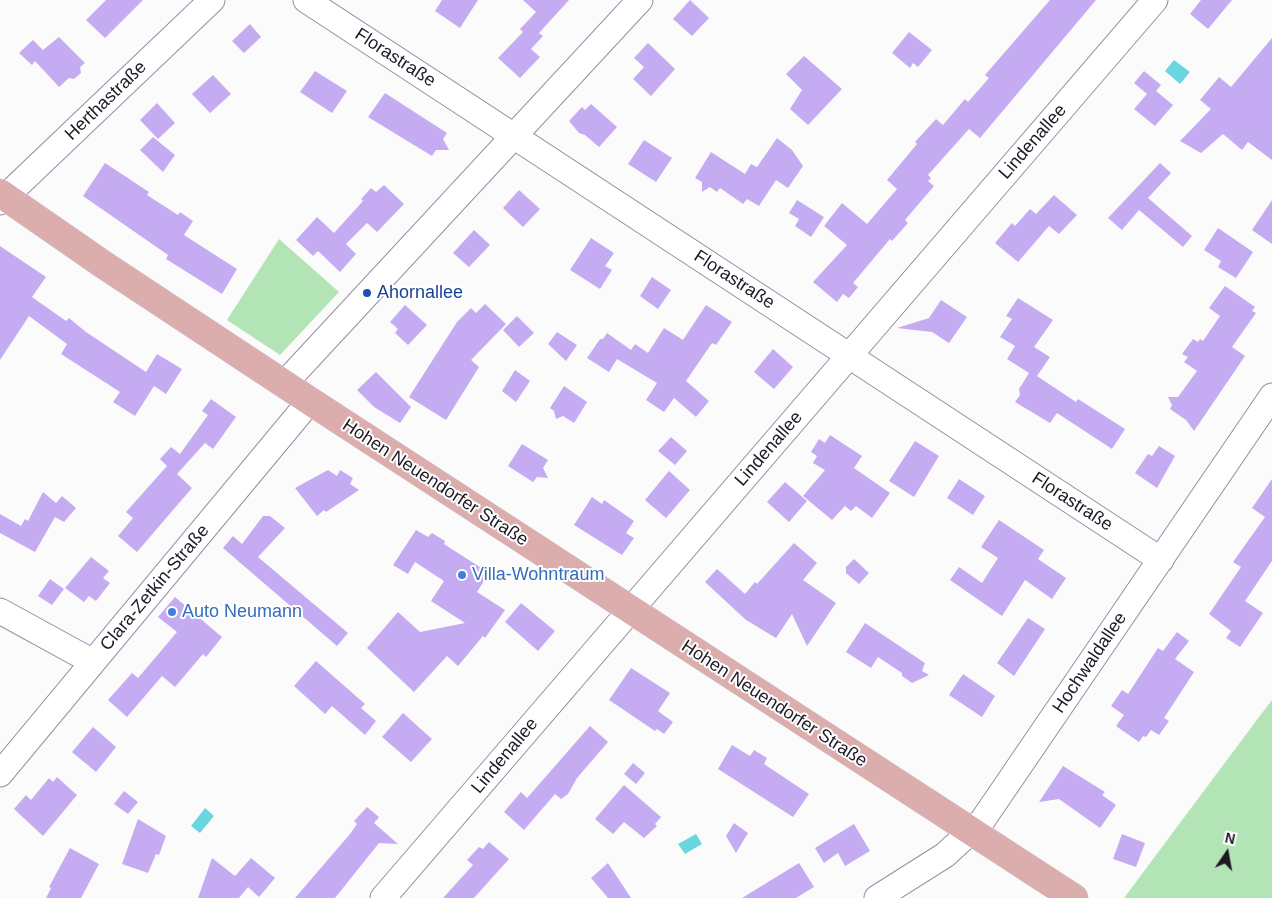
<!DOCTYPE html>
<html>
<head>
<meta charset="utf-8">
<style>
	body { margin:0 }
	#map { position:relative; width:1272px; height:898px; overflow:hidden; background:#fbfbfb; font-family:Arial,sans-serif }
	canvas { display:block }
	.north { position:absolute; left:1202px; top:828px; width:50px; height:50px; -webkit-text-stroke:4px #fff; paint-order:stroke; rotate:12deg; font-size:14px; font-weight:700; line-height:20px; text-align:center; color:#1d1a24 }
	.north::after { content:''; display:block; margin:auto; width:18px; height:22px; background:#1d1a24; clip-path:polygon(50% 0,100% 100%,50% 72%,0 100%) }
</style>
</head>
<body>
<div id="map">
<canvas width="1272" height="898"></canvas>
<div class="north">N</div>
</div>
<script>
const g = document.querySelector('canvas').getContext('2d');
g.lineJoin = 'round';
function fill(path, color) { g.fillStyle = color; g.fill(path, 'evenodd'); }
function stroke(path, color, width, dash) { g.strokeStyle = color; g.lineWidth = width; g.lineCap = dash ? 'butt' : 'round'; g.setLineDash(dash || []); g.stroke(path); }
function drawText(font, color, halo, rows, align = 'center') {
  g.font = font + ' Arial,sans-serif'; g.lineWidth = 4; g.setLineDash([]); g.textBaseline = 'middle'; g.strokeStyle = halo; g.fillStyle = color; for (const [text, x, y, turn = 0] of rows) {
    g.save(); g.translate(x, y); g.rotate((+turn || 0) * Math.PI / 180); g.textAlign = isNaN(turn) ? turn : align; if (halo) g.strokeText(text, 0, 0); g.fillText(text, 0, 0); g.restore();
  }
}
fill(new Path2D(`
	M279,239L339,292L280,355L227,320Z
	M1272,700V898H1124L1259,717Z`), '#b2e4b5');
fill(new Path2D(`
	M1174,60L1190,72L1180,84L1165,71Z
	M205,808L214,816L200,833L191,826Z
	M696,834L702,844L685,854L678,844Z`), '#6ad7e0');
fill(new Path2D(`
	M106,0H143L105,38L86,20Z
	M442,0H478L460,28L435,11Z
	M523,0H569L539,33L543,36L531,49L540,57L520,78L498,58L523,32L520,29L536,12Z
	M690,0L709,18L692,36L673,19Z
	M1050,0H1096L980,138L969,129L928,175L931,178L928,181L934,186L905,220L908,223L892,241L890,239L853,283L858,287L849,298L843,294L837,302L813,282L847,245L824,226L842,203L867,224L897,189L887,180L917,144L915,142L936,119L943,125L965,99L968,102L989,78L985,75Z
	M1201,0H1232L1208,29L1190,14Z
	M250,24L261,37L244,53L232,41Z
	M909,32L932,50L918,67L913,63L910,68L892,53Z
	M59,37L85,63L80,67L81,73L74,79L69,78L59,87L35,61L32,65L19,53L33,40L43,50Z
	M1272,38V160L1248,142L1242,150L1223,134L1201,153L1180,141L1211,109L1200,100L1219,77L1231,87Z
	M648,43L675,69L651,96L633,79L644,67L634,58Z
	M804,56L842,89L808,125L790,109L802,90L786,74Z
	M315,71L347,91L332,113L300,92Z
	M1144,71L1161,85L1156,91L1173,105L1155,126L1134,109L1147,94L1134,83Z
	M213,75L231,94L210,113L192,94Z
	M385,93L447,133L443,139L449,150H436L432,156L368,117Z
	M157,103L175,123L158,139L140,120Z
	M591,104L617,127L599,147L585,135L579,133L569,121L582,107L585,110Z
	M153,137L175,155L163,172L140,150Z
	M777,138L792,150L803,166L788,188L776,180L759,206L747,199L743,204L720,188L717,192L710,187L702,192V182L695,178L711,152L745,174L751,164L757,167Z
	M644,140L672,158L656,182L628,164Z
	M105,163L149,192L147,195L178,215L180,212L193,221L184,235L237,269L222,294L166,259L168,255L83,196Z
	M1160,163L1171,173L1148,198L1192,236L1183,247L1139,210L1122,230L1108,218Z
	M384,185L404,204L377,232L367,223L346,244L356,254L340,272L318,251L313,256L296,240L317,217L334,233L363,201L361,199L371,188L376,192Z
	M519,190L540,209L523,227L503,208Z
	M1054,195L1077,215L1059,234L1049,226L1018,262L995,243L1012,223L1015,226L1030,209L1036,214Z
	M797,200L824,217L811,237L795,226L799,219L789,213Z
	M1272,200V244L1252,230Z
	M1218,228L1253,252L1236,278L1218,267L1221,261L1204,250Z
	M474,230L490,245L469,267L453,253Z
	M591,238L614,253L605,266L612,270L600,289L570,270Z
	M0,246L46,277L32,297L66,321L69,318L86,332L146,372L157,354L182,369L166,394L154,386L135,416L113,402L120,392L61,354L67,344L29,316L0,360Z
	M652,277L671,290L658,309L640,296Z
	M1225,286L1255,307L1252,311L1256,313L1232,347L1245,356L1194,431L1186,420L1170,409L1172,405L1168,397H1178L1197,371L1184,362L1188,357L1182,354L1193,339L1198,342L1200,339L1203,341L1220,316L1209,308Z
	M1018,298L1053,320L1034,347L1050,357L1037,376L1076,402L1078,399L1125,429L1112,449L1057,413L1050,423L1015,402L1020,395L1019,389L1029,373L1007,359L1015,346L1000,337L1012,319L1006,316Z
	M941,300L967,317L949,343L932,332L897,328L929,318Z
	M485,304L506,324L471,360L479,367L446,420L409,397L457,322L471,308L476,313Z
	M405,305L427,325L408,345L395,333L398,329L390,322Z
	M706,305L732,322L716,345L712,343L686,381L709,401L696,417L674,398L664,412L646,400L657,383L617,359L609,372L587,358L600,339H603L607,333L631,350L635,344L648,353L664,328L683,340Z
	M517,316L534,333L519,347L503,330Z
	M557,332L577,345L566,361L548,344Z
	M773,349L793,367L774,389L754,372Z
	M515,370L530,381L516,402L502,391Z
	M376,372L411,407L400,423L374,407L357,390Z
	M564,386L587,402L574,423L563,416L556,419L554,411L550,408Z
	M211,399L236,417L213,449L205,443L177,474L192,488L137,552L118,536L133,518L126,512L167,466L160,459L171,447L180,454L208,415L202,411Z
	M830,435L862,456L854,468L890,493L872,518L856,506L851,511L845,506L832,520L803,496L825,470L813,463L817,456L811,452L819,439L825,443Z
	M671,437L687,451L675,465L658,451Z
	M915,441L939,456L914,497L889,481Z
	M522,444L548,460L543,468L548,478L537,477L533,482L508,466Z
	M1159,446L1175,456L1157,488L1135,473L1148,454L1152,456Z
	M328,470L337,476L340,470L353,478L350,484L359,490L326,512L324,510L317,516L295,488Z
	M669,471L690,490L666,518L645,500Z
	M959,479L985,496L973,515L947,498Z
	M1272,479V561L1245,601L1263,613L1240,647L1226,638L1231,631L1209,614L1241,567L1233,562L1265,517L1252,508Z
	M785,482L807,501L789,522L767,502Z
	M43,492L56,503L62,496L76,508L64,522L55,517L35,552L0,533V514L21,526L25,519L28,521Z
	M592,497L602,504L604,500L634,521L626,533L634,538L622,555L574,525Z
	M263,516H270L285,528L258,557L348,633L337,646L223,548L233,536L242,544Z
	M999,520L1044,550L1038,559L1066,578L1052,599L1025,580L1002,616L950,580L959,567L982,583L998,558L981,547Z
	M416,530L428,537L432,533L445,541L444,544L489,573L477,592L505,610L485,638L483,636L458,666L447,656L414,692L367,648L398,612L420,632L465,623L431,601L444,581L415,562L408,574L393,565Z
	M794,543L817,563L803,580L836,603L807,646L792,614L776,638L746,620L705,582L717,569L745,594L755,582L757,584Z
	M91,557L109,571L103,578L110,583L96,601L89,596L84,602L65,588Z
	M854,559L869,573L859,584L846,573V567Z
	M50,579L64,589L52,605L38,596Z
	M175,597L222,637L206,657L203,654L175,687L162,676L127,717L108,700L132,673L138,678L177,632L158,617Z
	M521,603L555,631L538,651L505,622Z
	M1028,618L1045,629L1014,676L997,663Z
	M865,623L925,663L922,671L929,675L912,683L902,676V673L878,657L871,668L846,652Z
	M1177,632L1189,641L1175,659L1194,672L1164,718L1169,721L1159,735L1151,730L1146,737L1143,736L1139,742L1116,726L1124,715L1111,706L1122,690L1128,694L1158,648L1163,651Z
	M316,661L365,704L361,708L376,721L365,735L332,706L325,714L294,686Z
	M631,668L670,693L658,711L673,722L664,734L657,729L655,731L609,700Z
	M963,674L995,696L982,717L949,695Z
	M403,713L432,739L411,762L382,737Z
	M590,726L608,742L577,778L568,794L561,799L555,794L524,830L504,812L521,792L527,798Z
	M93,727L116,747L96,772L72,752Z
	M732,745L750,756L754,750L767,758L764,764L809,794L793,817L718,769Z
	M633,763L645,773L636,784L624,774Z
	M1063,766L1105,792L1102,795L1116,805L1100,828L1059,799L1039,802Z
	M57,777L77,795L43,836L14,809L26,795L31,800L49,778L53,782Z
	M624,785L661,817L655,824L657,826L644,838L624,822L613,834L595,819Z
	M124,791L138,802L128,814L114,804Z
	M367,807L379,817L374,823L398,844L379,843L335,898H295L350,834L357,824L354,821Z
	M138,819L166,836L159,855L156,854L148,873L122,864Z
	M734,823L748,833L736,853L726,836Z
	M854,824L870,851L845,866L838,853L824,863L815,848Z
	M1122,834L1145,843L1136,867L1113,859Z
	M489,842L509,859L474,898H443L473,865L467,860L479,847L483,849Z
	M70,848L99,864L81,898H46L51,888L49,887Z
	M212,858L235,876L251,858L275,878L259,897L248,887L239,898H198Z
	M608,863L631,898H608L591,878Z
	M799,863L814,887L796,898H742Z`), '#c5acf2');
const minor = new Path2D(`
	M306,0L1161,560
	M0,202L212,0
	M284,384L640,0
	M0,611L93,662
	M0,774L310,401
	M383,898L1155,0
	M877,898L945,855L982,821L1272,396`);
const major = new Path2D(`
	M0,193L104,265L310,401L1074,898`);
stroke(minor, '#968da7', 27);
stroke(major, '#d6d6d8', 29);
stroke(minor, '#fff', 25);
stroke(major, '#dbadad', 28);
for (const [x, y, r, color] of [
	[367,293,5,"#1a4fb4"],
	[462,575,5,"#3f7fe0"],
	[172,612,5,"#3f7fe0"]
]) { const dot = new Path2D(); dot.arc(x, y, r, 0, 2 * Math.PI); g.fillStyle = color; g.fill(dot); stroke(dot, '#fff', 2); }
drawText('18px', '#1d1a24', '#fff', [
	["Florastraße",395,58,33],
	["Herthastraße",106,101,-44],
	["Lindenallee",1033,142,-49],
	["Florastraße",734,280,33],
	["Lindenallee",769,449,-49],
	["Hohen Neuendorfer Straße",435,483,33],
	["Florastraße",1072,502,33],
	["Clara-Zetkin-Straße",155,588,-50],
	["Hochwaldallee",1090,663,-56],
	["Hohen Neuendorfer Straße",774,704,33],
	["Lindenallee",505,756,-50]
]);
drawText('18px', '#164399', '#fff', [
	["Ahornallee",377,293]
], 'left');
drawText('18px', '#366cbe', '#fff', [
	["Villa-Wohntraum",472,575],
	["Auto Neumann",182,612]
], 'left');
</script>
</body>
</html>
